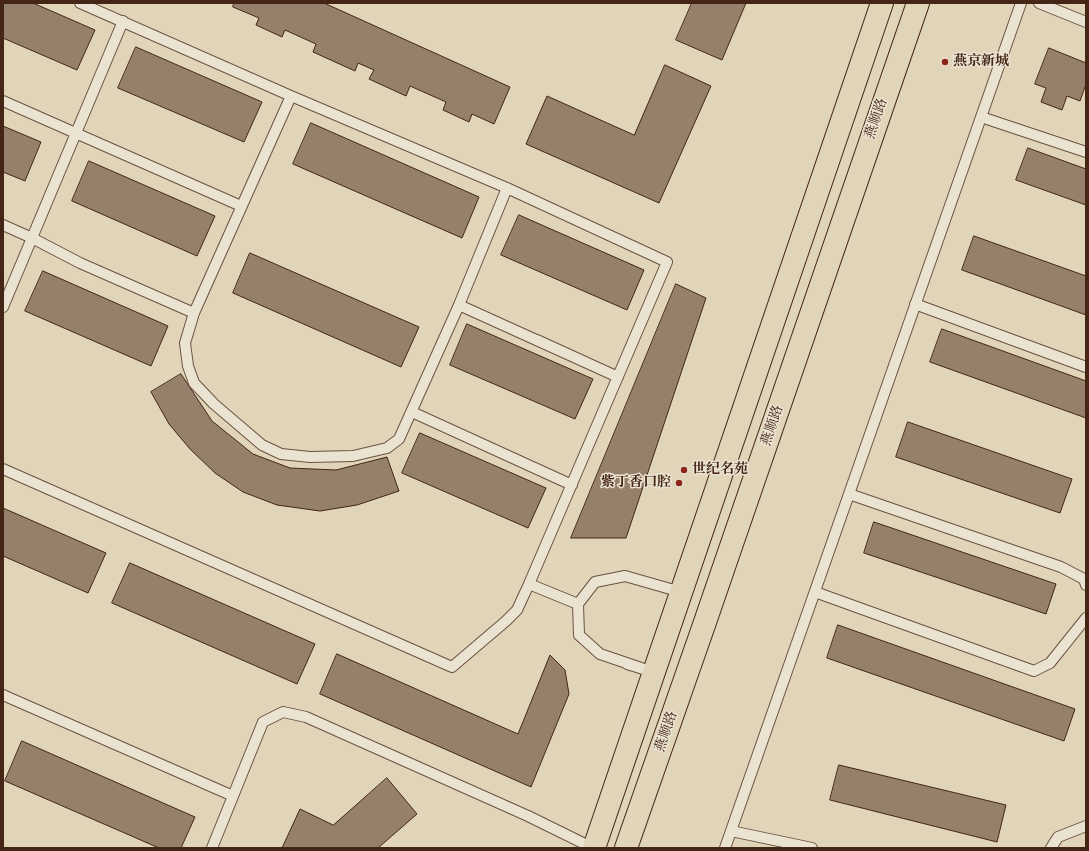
<!DOCTYPE html>
<html>
<head>
<meta charset="utf-8">
<style>
	body { margin:0 }
	#map { position:relative; width:1089px; height:851px; overflow:hidden; background:#e0d4b9; font-family:"IM FELL DW Pica",serif }
	canvas { display:block }
	.frame { position:absolute; inset:0; border:4px solid #442516; pointer-events:none }
</style>
</head>
<body>
<div id="map">
<canvas width="1089" height="851"></canvas>
<div class="frame"></div>
</div>
<script>
const g = document.querySelector('canvas').getContext('2d');
g.lineJoin = 'round';
function fill(path, color) { g.fillStyle = color; g.fill(path, 'evenodd'); }
function stroke(path, color, width, dash) { g.strokeStyle = color; g.lineWidth = width; g.lineCap = dash ? 'butt' : 'round'; g.setLineDash(dash || []); g.stroke(path); }
function drawText(font, color, halo, rows, align = 'center') {
  g.font = font + ' "IM FELL DW Pica","Noto Serif SC",serif'; g.lineWidth = 3; g.setLineDash([]); g.textBaseline = 'middle'; g.strokeStyle = halo; g.fillStyle = color; for (const [text, x, y, turn = 0] of rows) {
    g.save(); g.translate(x, y); g.rotate((+turn || 0) * Math.PI / 180); g.textAlign = isNaN(turn) ? turn : align; if (halo) g.strokeText(text, 0, 0); g.fillText(text, 0, 0); g.restore();
  }
}
const building = new Path2D(`
	M3,3H33L95,30L77,70L3,38Z
	M234,3H324L510,87L494,124L472,114L469,122L443,110L446,102L410,86L406,96L369,79L374,70L358,63L355,71L313,52L316,44L285,30L282,37L256,25L259,18L233,7Z
	M692,3H746L722,60L676,40Z
	M136,47L262,102L244,142L118,88Z
	M1049,48L1086,63V84L1080,101L1067,96L1062,110L1041,102L1046,88L1035,84Z
	M665,65L711,86L659,203L526,144L547,96L634,135Z
	M311,123L479,197L462,238L293,164Z
	M3,126L41,142L25,181L3,172Z
	M1028,148L1086,169V205L1016,180Z
	M89,161L215,216L197,256L72,201Z
	M519,215L644,270L627,310L501,255Z
	M974,236L1086,276V315L962,270Z
	M250,253L419,327L401,367L233,293Z
	M43,271L168,326L151,366L25,311Z
	M676,284L706,298L626,538H571Z
	M467,324L593,379L575,419L450,365Z
	M942,329L1086,381V418L930,362Z
	M181,374L212,421L253,454L290,468L336,470L387,457L399,491L357,505L320,511L277,505L243,492L215,473L190,449L169,424L151,392Z
	M908,422L1072,479L1060,513L896,457Z
	M420,433L546,488L528,528L402,473Z
	M3,508L106,553L88,593L3,556Z
	M874,522L1056,584L1046,614L864,553Z
	M130,563L315,644L297,684L112,603Z
	M838,625L1075,709L1064,741L827,658Z
	M337,654L518,734L550,655L565,670L569,694L531,787L320,694Z
	M22,741L195,817L181,848H159L5,781Z
	M839,765L1006,805L997,842L830,800Z
	M387,778L417,814L378,848H282L300,809L333,825Z`);
fill(building, '#95806b');
stroke(building, '#442516', 1);
const lane = new Path2D(`
	M1039,3L1086,22
	M291,96L194,313L185,343L188,366L194,383L214,404L262,445L281,454L310,457L353,456L387,448L399,439L459,305L507,188
	M3,101L241,206
	M981,117L1086,152
	M3,225L32,238L80,263L194,313
	M915,304L1086,367
	M459,305L618,377L537,340
	M3,307L123,21
	M412,412L572,485
	M3,469L452,667L506,621L517,610L529,584L667,262L507,188L291,96L80,3
	M849,494L1061,567L1084,579L1086,585
	M529,584L578,604
	M815,592L1034,671L1050,663L1086,618
	M627,664L653,672L600,654L579,635L578,604L595,582L625,576L681,592
	M3,695L233,796
	M731,831L812,848
	M212,848L263,722L283,712L306,717L528,816L593,848
	M725,848L1021,3
	M1051,848L1058,837L1086,826`);
const primary = new Path2D(`
	M594,848L882,3
	M626,848L704,625L918,3`);
stroke(lane, '#6b513f', 12);
stroke(primary, '#442516', 24);
stroke(lane, '#ebe3d2', 10);
stroke(primary, '#e0d4b9', 22);
for (const [x, y, r, color] of [
	[945,62,4,"#8f2418"],
	[684,470,4,"#8f2418"],
	[679,483,4,"#8f2418"]
]) { const dot = new Path2D(); dot.arc(x, y, r, 0, 2 * Math.PI); g.fillStyle = color; g.fill(dot); stroke(dot, '#ebe3d2', 1.5); }
drawText('bold 14px', '#442516', '#ebe3d2', [
	["燕京新城",953,62],
	["世纪名苑",692,470],
	["紫丁香口腔",671,483,"right"]
], 'left');
drawText('14px', '#442516', '#ebe3d2', [
	["燕顺路",877,119,-71],
	["燕顺路",773,426,-71],
	["燕顺路",667,732,-71]
]);
</script>
</body>
</html>
